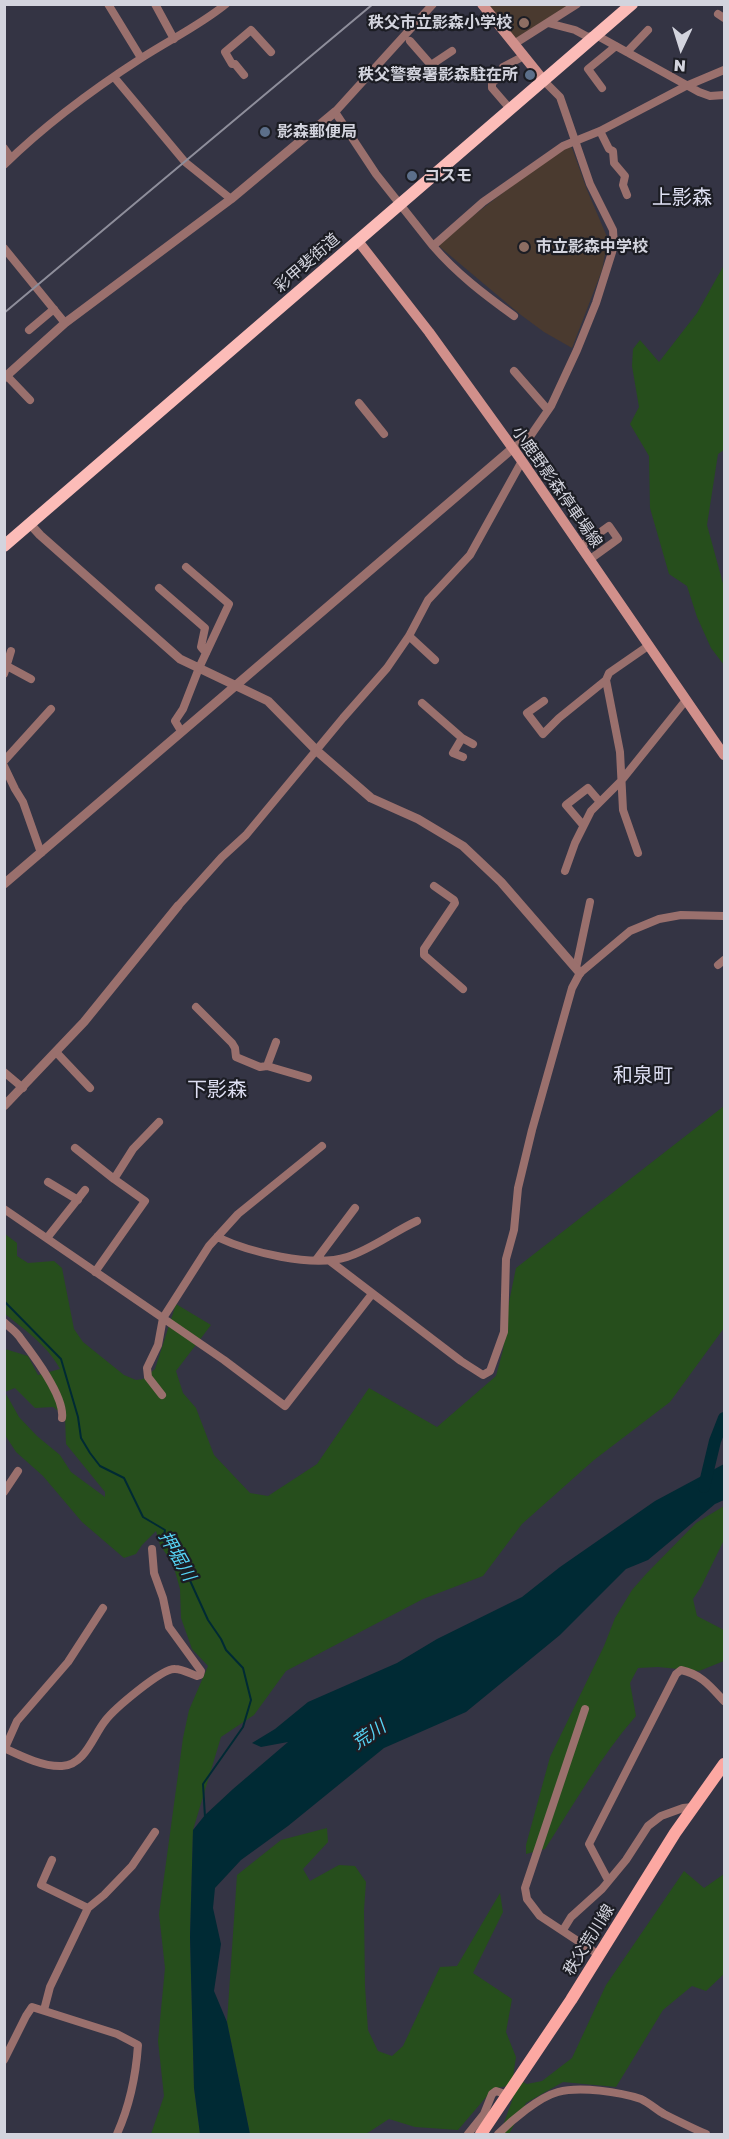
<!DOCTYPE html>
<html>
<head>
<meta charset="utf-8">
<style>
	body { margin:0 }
	#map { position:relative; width:729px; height:2139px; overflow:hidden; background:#343444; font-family:"Golos Text",sans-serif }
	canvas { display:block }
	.frame { position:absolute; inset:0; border:6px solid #d3d4de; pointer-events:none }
	.north { position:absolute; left:651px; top:18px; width:60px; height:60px; -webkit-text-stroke:4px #1c1d24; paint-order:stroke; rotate:184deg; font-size:16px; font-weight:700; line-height:24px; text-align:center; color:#d3d4de }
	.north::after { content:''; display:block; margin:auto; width:21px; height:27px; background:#d3d4de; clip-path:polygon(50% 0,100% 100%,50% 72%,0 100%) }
</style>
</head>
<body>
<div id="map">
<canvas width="729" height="2139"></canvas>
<div class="frame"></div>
<div class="north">N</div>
</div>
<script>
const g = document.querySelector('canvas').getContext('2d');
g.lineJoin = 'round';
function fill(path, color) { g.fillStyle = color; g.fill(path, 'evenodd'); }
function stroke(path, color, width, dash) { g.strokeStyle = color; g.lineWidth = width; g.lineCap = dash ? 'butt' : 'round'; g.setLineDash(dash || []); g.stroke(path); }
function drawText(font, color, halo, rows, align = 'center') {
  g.font = font + ' "Golos Text","Noto Sans JP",sans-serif'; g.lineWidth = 4.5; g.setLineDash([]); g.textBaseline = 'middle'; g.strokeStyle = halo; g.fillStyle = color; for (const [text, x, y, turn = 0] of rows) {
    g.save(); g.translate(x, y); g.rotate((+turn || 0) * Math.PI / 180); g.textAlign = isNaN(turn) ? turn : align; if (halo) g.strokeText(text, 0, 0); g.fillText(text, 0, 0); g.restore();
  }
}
fill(new Path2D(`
	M487,5H575L517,41Z
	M569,146L572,148L587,190L608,239L602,270L572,348L544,332L521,315L440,247V244L465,222L557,151Z`), '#4a3a2f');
fill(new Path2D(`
	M724,265V450L718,454L707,525L724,587V665L711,648L697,617L687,586L669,574L650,508L649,456L630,424L639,407L632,366L633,349L640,340L659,362L697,313Z
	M724,1106V1328L670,1402L594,1460L522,1524L483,1576L423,1599L286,1671L254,1715L221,1737L193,1830L190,1937L194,2088L200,2134H151L164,2096L158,2041L165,1968L159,1914L183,1738L189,1710L208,1666L192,1649L181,1618L180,1589L173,1564L160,1545L156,1531L142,1545L136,1554L124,1558L82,1522L43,1476L16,1452L5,1435V1349L28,1356L38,1375L60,1369C48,1346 24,1329 5,1314V1234L17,1243V1256L28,1263L54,1261L62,1268L74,1329L83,1342L124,1375L136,1380L143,1379L155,1369L176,1304L211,1325L176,1371L183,1393L196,1408L214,1455L250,1493L268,1496L317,1464L369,1388L437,1427L496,1376L503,1350L507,1312L516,1268ZM15,1388L35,1408L53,1407L65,1416L66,1444L105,1492V1497L71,1472L60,1455L37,1436L19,1417L5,1392Z
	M724,1506V1540L701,1587L693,1599L697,1616L724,1630V1661L699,1671L658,1667L638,1668L630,1683L636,1716C601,1756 574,1804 545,1849L526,1854V1845L550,1757L604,1646L615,1618L632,1590L646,1574L696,1523Z
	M327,1828L328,1842L303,1869L310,1881L339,1865L355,1866L366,1882L364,1910L365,1986L368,2030L378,2051L392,2056L403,2046L440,1967L457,1966L500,1893L503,1912L473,1973L512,1999L506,2032L516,2057L513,2077L527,2084L542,2081L572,2058L606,1985L684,1871L704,1888L724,1874V1974L706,1991L692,1986L663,2010L616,2087L563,2082L526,2103L509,2134H500L513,2098L507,2086L493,2089L458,2130L415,2127L389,2119L366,2134H250L227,2022L237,1875L281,1840Z`), '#264e1c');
fill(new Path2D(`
	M724,1464V1500L715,1504L648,1560L626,1569L560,1635L466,1712L384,1748L288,1826L241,1860L215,1888L213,1908L221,1944L214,1991L227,2022L250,2134H200L194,2088L190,1937L193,1830L205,1815L233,1789L288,1742L261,1747L252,1743L275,1729L308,1702L397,1663L437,1639L522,1597L560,1567L655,1501Z`), '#002a34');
stroke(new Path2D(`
	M4,1301L61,1359L78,1417L81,1438L90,1453L100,1466L124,1478L143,1517L165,1530L163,1540L182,1563L208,1620L221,1639L226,1650L243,1668L251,1700L243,1727L203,1784L205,1817`), '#002a34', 2);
stroke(new Path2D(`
	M704,1487L715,1441L724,1418`), '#002a34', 12);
stroke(new Path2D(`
	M108,4L141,58
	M155,4L174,39
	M433,4L335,112L376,174L433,246L483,202L563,146L600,131L686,86L724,70
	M718,14L724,18
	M548,23L575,30L588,37L596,35L699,92L710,96L724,95
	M410,41L431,65L452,51
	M514,44L577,4
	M627,52L648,30
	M244,75L235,64H232L225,52L251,30L271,52
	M114,77L185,162L231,199
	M602,88L588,69L616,46
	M511,110L492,88V83L499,77L503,67L524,56
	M600,131L609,149L613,151L614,163L625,176L623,185L627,195
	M4,148L11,158
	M4,165C45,125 92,90 140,59C169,40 199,26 226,4
	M433,246C457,274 485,295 514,316
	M4,248L65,323
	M29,330L54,309
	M514,371L548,410
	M7,376L30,400
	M359,403L384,434
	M513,448L529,438L551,406L577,350L596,303L614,246L613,230L590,184L560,97L544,81
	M580,547L609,526L618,539L589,560
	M159,588L205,628L201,647L206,653
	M409,636L435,660
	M7,666L31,679
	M4,674L11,651
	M544,701L527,713L543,734L559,718L606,680
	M422,703L462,738L473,744
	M181,731L175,721L183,709L199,668L229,604L186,567
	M462,738L453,753L463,757
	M4,761L51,709
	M4,766L15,789L23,802L41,853
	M583,825L566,805L588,788L600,802
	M638,853L623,810L620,752L606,680L609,673L648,646
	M565,871L575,843L591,811L621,781L686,700
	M434,886L454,900L455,903L424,949V955L463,989
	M178,906L222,857L246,835L343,718L387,668L409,636L428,600L470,555L522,461
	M718,965L724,960
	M576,968L590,902
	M196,1007L232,1043L235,1048L236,1057L260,1067L267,1066L308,1078
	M56,1052L90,1088
	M267,1066L276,1042
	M4,1072L23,1088
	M75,1148L114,1179L145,1201L95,1272
	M114,1179L133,1149L159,1122
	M48,1182L78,1200
	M4,1209L224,1360L285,1406L372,1294
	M217,1237C249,1252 312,1268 347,1257C372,1249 393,1232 417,1221
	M47,1238L85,1190
	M316,1260L355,1208
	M330,1261L461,1361L483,1375L490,1371L504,1332L506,1259L514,1230L518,1188L532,1130L572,988L580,973L630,931L659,919L681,915L724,916
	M4,1322C10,1328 17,1332 21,1339C34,1356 65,1397 62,1418
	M162,1395L148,1377L147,1368L158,1345L163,1318L209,1246L238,1214L322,1146
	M4,1492L18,1471
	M585,1709L525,1888L527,1899L540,1916L599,1955
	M4,1748C21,1756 43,1767 62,1766C85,1765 93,1736 105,1721C114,1709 162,1668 175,1669C182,1669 191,1674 197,1676L200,1675L201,1671L169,1627L163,1598L154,1573L152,1549
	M5,1748L17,1721L68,1662L103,1608
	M52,1860L41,1885L88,1908
	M608,1880L589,1844L676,1674L681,1670C701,1674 711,1687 724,1701
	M563,1930L571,1917L602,1889L626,1860L648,1826L661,1816L683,1808L693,1807
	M44,2010L50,1987L88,1908L104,1895L132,1866L155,1832
	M4,2060L26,2016L32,2007L117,2034L138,2045C136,2075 129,2107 117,2134
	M468,2134L484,2114L492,2094L496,2091L508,2095
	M498,2134C512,2120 539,2097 558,2092C580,2086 620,2092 641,2099C649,2103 656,2109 664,2114C678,2121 692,2128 706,2134`), '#9a706d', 8);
stroke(new Path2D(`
	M4,378L65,323L231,199L335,112
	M30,524L40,535L180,659L268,701L317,751L371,798L418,819L463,846L501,882L580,973
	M4,884L513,448
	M4,1106L84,1022L178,906`), '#9a706d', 9);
stroke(new Path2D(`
	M482,4L544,81
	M358,241L429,332L522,461L724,755`), '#d1908b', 10);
stroke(new Path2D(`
	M481,2134L571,2000L675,1833L724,1764`), '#fca8a2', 12);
stroke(new Path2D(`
	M4,546L632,4`), '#fcbcb8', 12);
stroke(new Path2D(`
	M4,313L373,4`), '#8e8e9b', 2);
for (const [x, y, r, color] of [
	[524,23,6,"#8d6e63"],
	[530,75,6,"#5c6f8a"],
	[265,132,6,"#5c6f8a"],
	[412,176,6,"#5c6f8a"],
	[524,247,6,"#8d6e63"]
]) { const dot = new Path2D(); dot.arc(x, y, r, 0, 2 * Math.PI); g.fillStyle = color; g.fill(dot); stroke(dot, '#1c1d24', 2); }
drawText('bold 16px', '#d3d4de', '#1c1d24', [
	["秩父市立影森小学校",512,23,"right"],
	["秩父警察署影森駐在所",518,75,"right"],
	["影森郵便局",277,132],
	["コスモ",424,176],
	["市立影森中学校",536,247]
], 'left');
drawText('16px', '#d3d4de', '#1c1d24', [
	["彩甲斐街道",307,263,-41],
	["小鹿野影森停車場線",557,487,55],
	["秩父荒川線",589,1940,-58]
]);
drawText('italic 18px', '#56d4f5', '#1c1d24', [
	["押堀川",177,1556,60],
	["荒川",369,1735,-34]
]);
drawText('20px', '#dedff3', '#1c1d24', [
	["上影森",682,198],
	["和泉町",643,1076],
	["下影森",217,1090]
]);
</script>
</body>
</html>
